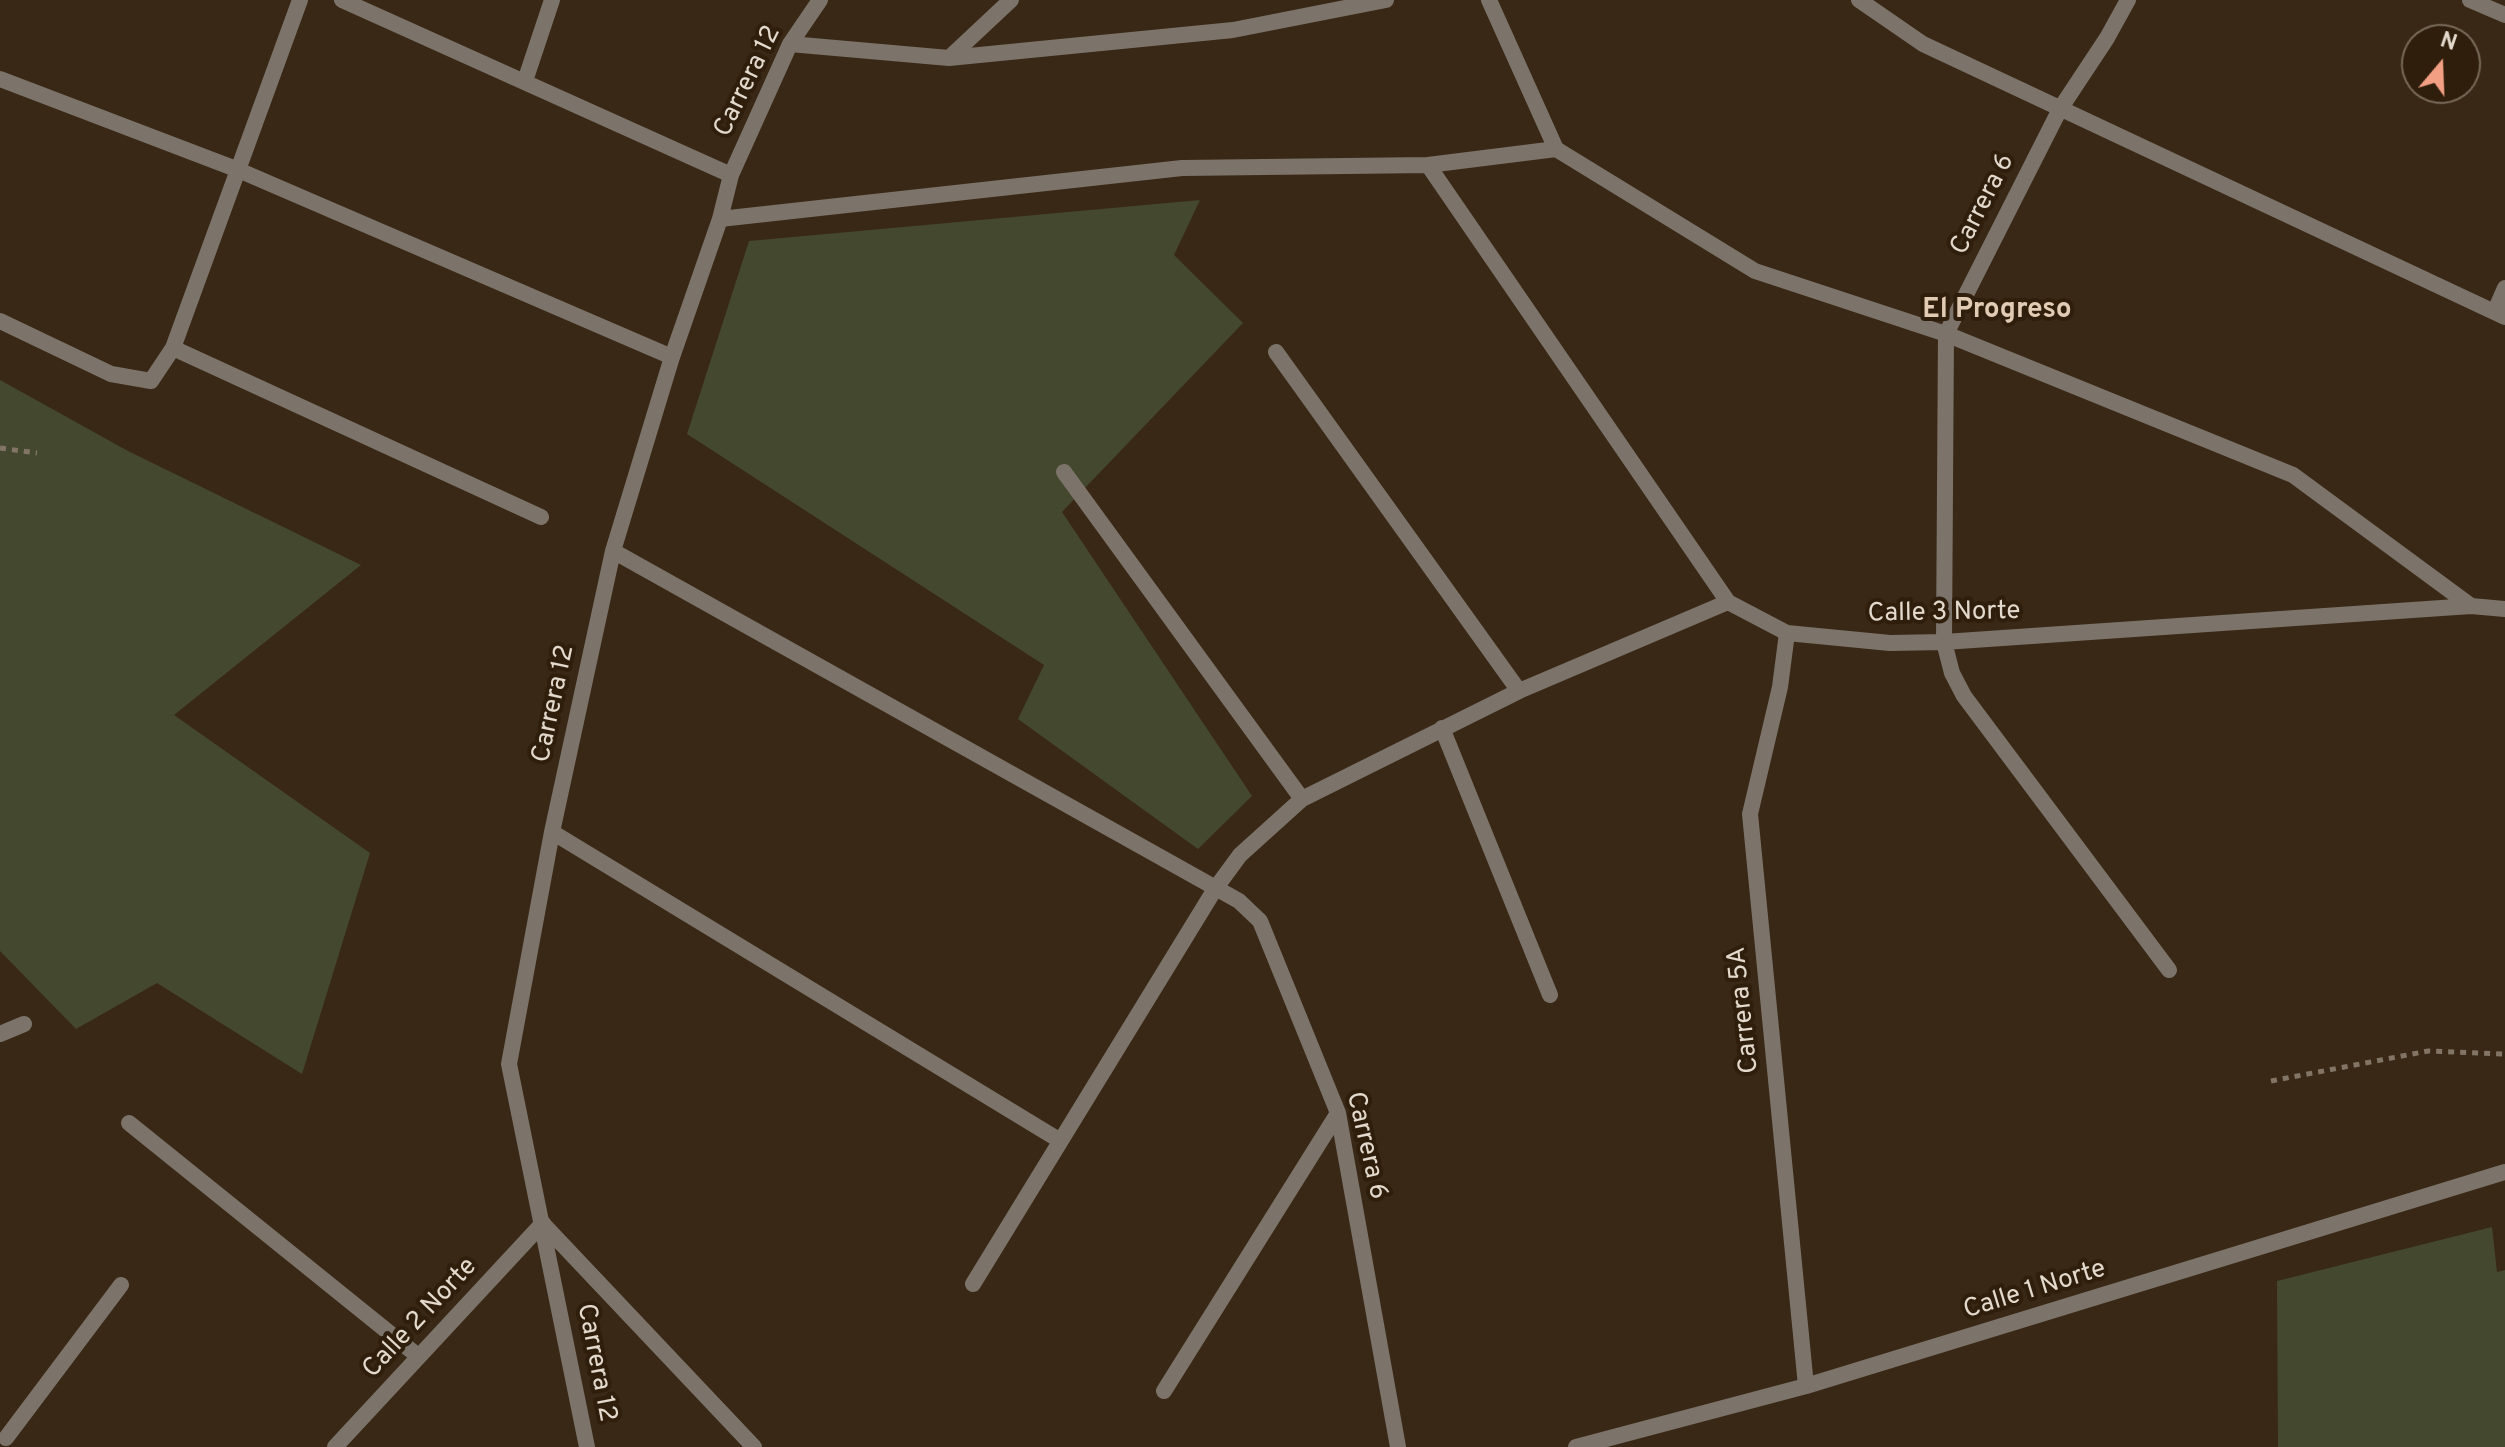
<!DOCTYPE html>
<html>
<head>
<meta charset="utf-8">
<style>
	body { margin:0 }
	#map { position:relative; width:2505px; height:1447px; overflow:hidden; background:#392815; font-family:Overpass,sans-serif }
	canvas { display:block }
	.north { position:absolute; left:2401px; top:24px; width:80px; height:80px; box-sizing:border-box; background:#2e1e0b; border:2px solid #776959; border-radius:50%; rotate:19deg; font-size:22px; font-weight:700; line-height:32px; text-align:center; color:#e4d9cd }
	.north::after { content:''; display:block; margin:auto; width:28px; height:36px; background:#f39f83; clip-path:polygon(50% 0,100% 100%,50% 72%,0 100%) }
</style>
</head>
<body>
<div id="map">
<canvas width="2505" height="1447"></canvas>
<div class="north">N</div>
</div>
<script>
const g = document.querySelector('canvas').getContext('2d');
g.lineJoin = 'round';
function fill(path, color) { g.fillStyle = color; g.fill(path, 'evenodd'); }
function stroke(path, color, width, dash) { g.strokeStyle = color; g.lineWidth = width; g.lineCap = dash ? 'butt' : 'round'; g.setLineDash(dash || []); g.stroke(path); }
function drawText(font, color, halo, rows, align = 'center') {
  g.font = font + ' Overpass,sans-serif'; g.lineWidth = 8; g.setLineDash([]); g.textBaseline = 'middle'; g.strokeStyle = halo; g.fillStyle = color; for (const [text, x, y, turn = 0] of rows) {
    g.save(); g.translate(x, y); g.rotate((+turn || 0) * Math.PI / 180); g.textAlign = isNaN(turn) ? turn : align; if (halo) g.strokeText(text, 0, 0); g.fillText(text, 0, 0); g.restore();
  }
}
fill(new Path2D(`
	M1200,200L1174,255L1243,323L1062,512L1252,796L1198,849L1018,719L1044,665L687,434L749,241Z
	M0,380L128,451L361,565L174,715L370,853L302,1074L157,983L76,1029L0,951Z
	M2492,1227L2497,1272L2505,1270V1447H2278L2277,1281Z`), '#44482f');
stroke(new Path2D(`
	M0,448L37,453
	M2271,1081L2428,1051L2505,1054`), '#837565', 5, [6, 6]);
stroke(new Path2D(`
	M342,0L731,175
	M1489,0L1556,149L1755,271L1946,334L2293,475L2471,606
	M1859,0L1923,44L2505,317
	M2128,0L2107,38L2060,109L1946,334L1944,642L1952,673L1964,696L2169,970
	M2470,0L2505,15
	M790,44L949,58L1233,30L1386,0
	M949,58L1011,0
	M0,79L236,169L672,357
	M525,81L552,0
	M1428,165L1728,602L1787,633L1890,643L1944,642L2471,606L2505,609
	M720,219L1182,168L1428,165L1556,149
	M2495,311L2505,288
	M0,321L111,374L151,381L173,348L300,0
	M173,348L541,517
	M1276,352L1519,691
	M1064,472L1302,799
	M613,551L1239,901L1260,921L1338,1113L1398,1447
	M1787,633L1780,687L1750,814L1806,1386
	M1442,728L1550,995
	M552,832L1059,1140
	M0,1034L24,1024
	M129,1123L418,1356
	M544,1225L754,1447
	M973,1284L1215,889L1240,855L1302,799L1519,691L1728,602
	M1164,1391L1338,1113
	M6,1438L121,1285
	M335,1447L543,1223
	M587,1447L509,1064L552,832L613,551L672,357L720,219L731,175L790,44L820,0
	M1576,1447L1806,1386L2505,1172`), '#7c746a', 16);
drawText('26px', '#e4d9cd', '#2e1e0b', [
	["Carrera 12",749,82,-64],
	["Carrera 6",1984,205,-63],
	["Calle 3 Norte",1944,614,-1],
	["Carrera 12",555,704,-78],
	["Carrera 5A",1745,1010,-96],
	["Carrera 6",1365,1146,77],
	["Calle 1 Norte",2035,1291,-17],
	["Calle 2 Norte",421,1319,-47],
	["Carrera 12",595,1363,79]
]);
drawText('bold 28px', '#e1cbb4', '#2e1e0b', [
	["El Progreso",1997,311]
]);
</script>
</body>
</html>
